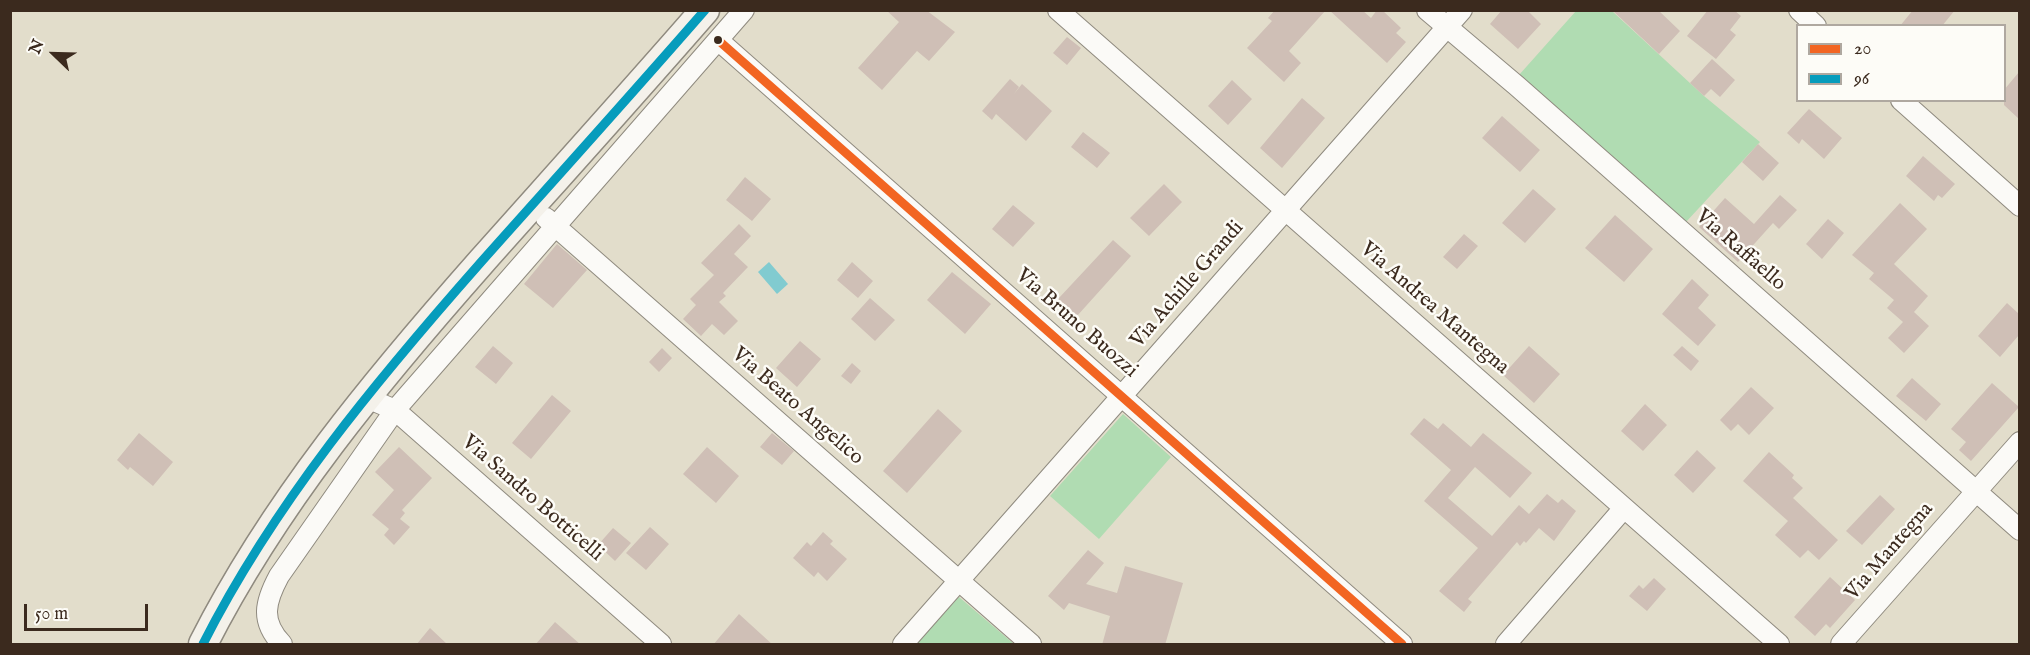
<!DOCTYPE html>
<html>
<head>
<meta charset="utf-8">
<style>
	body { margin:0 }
	#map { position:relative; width:2030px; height:655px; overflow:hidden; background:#e2ddcb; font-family:"IM FELL English",serif }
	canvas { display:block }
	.frame { position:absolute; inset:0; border:12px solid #3b2a1e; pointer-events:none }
	.legend { position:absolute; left:1796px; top:24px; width:210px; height:78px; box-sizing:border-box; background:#fdfcf7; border:2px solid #afa8a0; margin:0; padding:8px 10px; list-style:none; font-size:18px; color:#3b2a1e }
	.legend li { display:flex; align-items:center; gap:12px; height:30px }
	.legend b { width:30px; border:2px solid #afa8a0 }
	.north { position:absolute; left:24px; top:24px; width:60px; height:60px; -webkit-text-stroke:4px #fdfcf7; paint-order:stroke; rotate:293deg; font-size:16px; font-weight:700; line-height:24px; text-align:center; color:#3b2a1e }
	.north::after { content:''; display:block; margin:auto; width:21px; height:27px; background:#3b2a1e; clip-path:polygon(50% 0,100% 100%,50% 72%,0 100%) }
	.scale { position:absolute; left:24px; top:604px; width:124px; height:27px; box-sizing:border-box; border:3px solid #3b2a1e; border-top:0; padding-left:8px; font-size:18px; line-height:21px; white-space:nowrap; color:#3b2a1e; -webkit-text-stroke:4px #fdfcf7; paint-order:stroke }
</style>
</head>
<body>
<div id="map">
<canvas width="2030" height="655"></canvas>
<div class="frame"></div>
<ul class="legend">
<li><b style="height:8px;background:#f26522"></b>20</li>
<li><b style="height:8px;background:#069cbc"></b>96</li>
</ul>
<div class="north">N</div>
<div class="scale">50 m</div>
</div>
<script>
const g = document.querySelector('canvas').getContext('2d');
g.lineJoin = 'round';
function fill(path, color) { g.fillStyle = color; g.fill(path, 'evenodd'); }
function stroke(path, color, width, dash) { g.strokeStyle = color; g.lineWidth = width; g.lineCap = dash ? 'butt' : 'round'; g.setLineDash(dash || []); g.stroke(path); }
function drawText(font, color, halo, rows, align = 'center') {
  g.font = font + ' "IM FELL English",serif'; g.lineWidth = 5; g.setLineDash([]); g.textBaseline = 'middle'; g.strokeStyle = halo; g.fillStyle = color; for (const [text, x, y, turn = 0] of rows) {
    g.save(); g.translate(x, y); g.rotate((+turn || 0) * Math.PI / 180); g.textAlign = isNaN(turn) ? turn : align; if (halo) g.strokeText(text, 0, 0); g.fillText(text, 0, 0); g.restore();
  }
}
fill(new Path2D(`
	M1576,11H1612L1704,96L1760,142L1686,222L1519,75Z
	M1123,414L1171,457L1099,539L1050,496Z
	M959,597L1014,644H916Z`), '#b0dcb2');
fill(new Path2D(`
	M769,262L788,284L777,294L758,272Z`), '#81cbd0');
fill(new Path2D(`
	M886,10H926L955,32L929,61L917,51L882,90L858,68L899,22Z
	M1275,10H1326L1289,51L1301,63L1284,82L1247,48L1272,21L1268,18Z
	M1329,10H1362L1371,18L1377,10H1382L1401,28L1396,33L1406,42L1387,63Z
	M1502,10H1527L1541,24L1518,49L1490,24Z
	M1612,10H1658L1680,31L1659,54Z
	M1708,10H1734L1741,16L1730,30L1736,35L1716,59L1687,36Z
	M1913,10H1955L1942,26H1900Z
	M1067,37L1081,48L1067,65L1053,53Z
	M1712,59L1735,80L1720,97L1711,89L1704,96L1690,83Z
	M2019,72V119L2004,105V90Z
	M1010,79L1019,87L1014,94L1022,84L1052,111L1026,141L996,114L992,120L982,111Z
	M1232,80L1252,99L1228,125L1208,106Z
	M1302,98L1325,118L1282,168L1260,148Z
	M1809,109L1842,138L1824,159L1802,139L1799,144L1787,133Z
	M1502,116L1540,150L1520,172L1482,138Z
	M1083,132L1110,153L1097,168L1071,147Z
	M1758,144L1779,163L1763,181L1742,162Z
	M1923,156L1955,184L1942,198L1938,195L1934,201L1906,176Z
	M745,177L771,199L752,221L726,200Z
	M1164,184L1182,202L1149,236L1130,218Z
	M1533,189L1556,209L1525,243L1502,223Z
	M1780,195L1797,210L1779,229L1773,223L1738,262L1699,227L1725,198L1754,224Z
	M1900,203L1927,229L1894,264L1928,296L1914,312L1929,326L1904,353L1888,338L1903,322L1887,308L1894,300L1869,279L1874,273L1852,255Z
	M1013,205L1035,223L1013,247L992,229Z
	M1615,215L1653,249L1624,282L1585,248Z
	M1828,219L1844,233L1822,259L1806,244Z
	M739,224L751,236L734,254L748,267L723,293L726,296L719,302L738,321L724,335L712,324L701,336L683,319L696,305L690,299L714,275L701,263Z
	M1464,234L1478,246L1457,269L1443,257Z
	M1113,240L1131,256L1077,316L1058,299Z
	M557,244L587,270L553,308L524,284Z
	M852,262L873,281L858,298L837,280Z
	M952,272L991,304L965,334L927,300Z
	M1692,279L1709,295L1698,308L1716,325L1698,346L1662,314Z
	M870,298L895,320L875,341L851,319Z
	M2007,303L2019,314V335L2000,357L1978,336Z
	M800,341L821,359L797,387L776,368Z
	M493,346L513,363L496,384L475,367Z
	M1529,346L1560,374L1534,403L1503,375Z
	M1682,346L1699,361L1691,371L1673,355Z
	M662,348L672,358L659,372L649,362Z
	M852,363L861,371L851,384L841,376Z
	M1912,378L1941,404L1926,421L1896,396Z
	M1992,383L2019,407L1971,461L1959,450L1966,442L1951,429Z
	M1751,387L1774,408L1749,435L1738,424L1731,431L1720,420Z
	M552,395L571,411L531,459L512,443Z
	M1645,404L1667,425L1643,451L1621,431Z
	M938,409L962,431L907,493L883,471Z
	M1424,418L1438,429L1443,423L1471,447L1483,433L1532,473L1510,498L1475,467L1448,498L1492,536L1519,505L1529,514L1547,494L1558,503L1562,499L1576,511L1554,541L1539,528L1526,543L1524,541L1520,546L1517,542L1468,599L1472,602L1464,612L1439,591L1478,548L1424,501L1451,470L1410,434Z
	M139,433L173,462L153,486L130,467L128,470L117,460Z
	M772,433L794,451L782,465L760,447Z
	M399,447L432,478L402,510L405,513L400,519L410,527L394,545L384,535L389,529L372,515L394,490L375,472Z
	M707,447L739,476L716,503L683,474Z
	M1697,450L1716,468L1693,493L1674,475Z
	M1769,452L1794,475L1792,478L1803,488L1793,498L1838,540L1819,560L1808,550L1800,558L1775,535L1788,521L1743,481Z
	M1880,495L1895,509L1862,545L1846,531Z
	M650,527L669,544L646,570L626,553Z
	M613,528L631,543L615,561L598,545Z
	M823,532L833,541L830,544L847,559L827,581L818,572L814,577L793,558L807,542L811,546Z
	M1088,550L1104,563L1086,584L1117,593L1125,566L1183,583L1165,645H1102L1110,616L1069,603L1064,610L1048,596Z
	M1830,577L1855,600L1830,628L1826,624L1815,636L1794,617Z
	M1654,578L1666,589L1647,611L1629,596L1639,585L1643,589Z
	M739,614L773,645H713Z
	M555,622L581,645H535Z
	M430,628L448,645H416Z`), '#cfbfb6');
const street = new Path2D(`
	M1058,10L1779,644
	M1427,10L1517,86L2020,530
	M1799,10L1816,26
	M718,40L1402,644
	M1901,100L2020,206
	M546,218L1031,644
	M365,397L395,410L661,644
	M282,644C260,621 265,602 279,576L395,410L744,10
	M903,644L1462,10
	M1506,644L1624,508
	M1841,644L2020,442`);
const secondary = new Path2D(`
	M203,644C275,502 377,380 482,261C556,178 631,95 705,10`);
stroke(street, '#8f8a7f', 22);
stroke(secondary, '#8f8a7f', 31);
stroke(street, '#fbfaf7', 20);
stroke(secondary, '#f4f1ea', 28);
stroke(new Path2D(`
	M718,40L1402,644`), '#f26522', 9);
stroke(new Path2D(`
	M203,644C275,502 377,380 482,261C556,178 631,95 705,10`), '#069cbc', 9);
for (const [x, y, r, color] of [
	[718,40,5,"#3b2a1e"]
]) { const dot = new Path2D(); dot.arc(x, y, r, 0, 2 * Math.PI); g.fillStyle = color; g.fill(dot); stroke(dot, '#fdfcf7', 2); }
drawText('21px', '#3b2a1e', '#fdfcf7', [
	["Via Raffaello",1740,251,41],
	["Via Achille Grandi",1188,285,-49],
	["Via Andrea Mantegna",1434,309,41],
	["Via Bruno Buozzi",1076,324,41],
	["Via Beato Angelico",797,407,41],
	["Via Sandro Botticelli",532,499,41],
	["Via Mantegna",1890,552,-49]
]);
</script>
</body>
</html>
